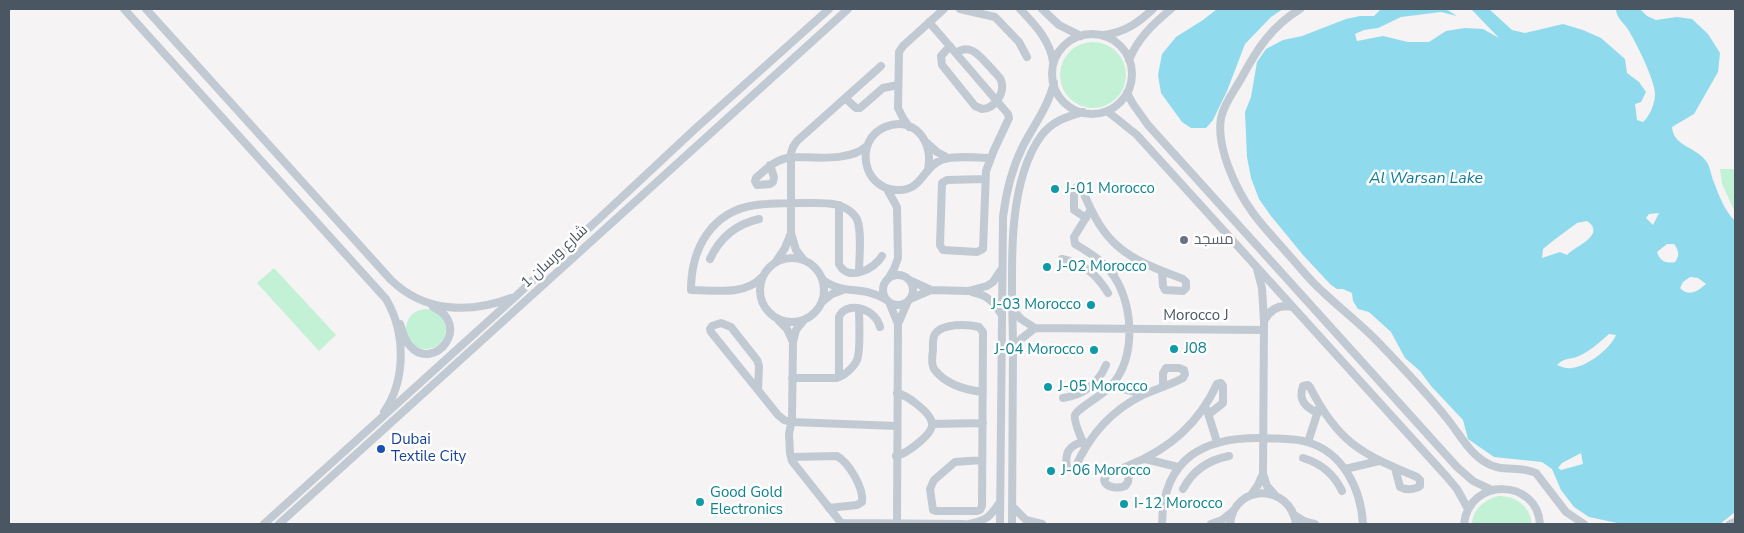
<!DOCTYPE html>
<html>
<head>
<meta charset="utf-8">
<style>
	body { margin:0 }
	#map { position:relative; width:1744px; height:533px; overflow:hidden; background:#f5f3f3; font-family:"Nunito Sans",sans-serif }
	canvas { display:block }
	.frame { position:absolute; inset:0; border:10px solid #4a5661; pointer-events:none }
</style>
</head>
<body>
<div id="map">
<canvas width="1744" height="533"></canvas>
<div class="frame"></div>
</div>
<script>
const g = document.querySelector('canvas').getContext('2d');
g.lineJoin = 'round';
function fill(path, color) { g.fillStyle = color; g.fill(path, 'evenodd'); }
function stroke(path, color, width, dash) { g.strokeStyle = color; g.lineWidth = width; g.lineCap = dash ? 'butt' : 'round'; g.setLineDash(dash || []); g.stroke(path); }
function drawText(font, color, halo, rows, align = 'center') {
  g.font = font + ' "Nunito Sans",Cairo,sans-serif'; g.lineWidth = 5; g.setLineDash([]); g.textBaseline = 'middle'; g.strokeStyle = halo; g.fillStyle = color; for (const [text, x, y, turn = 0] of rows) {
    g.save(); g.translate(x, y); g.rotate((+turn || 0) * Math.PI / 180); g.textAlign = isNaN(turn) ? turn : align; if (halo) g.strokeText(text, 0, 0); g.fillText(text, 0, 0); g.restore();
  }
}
fill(new Path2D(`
	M1060 75a33 33 0 1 1 66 0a33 33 0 1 1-66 0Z
	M1720,169H1733L1735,172V212L1722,184Z
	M274,268L336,335L319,351L257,283Z
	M406 329a20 20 0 1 1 40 0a20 20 0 1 1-40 0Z
	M1498,496C1516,496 1530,506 1532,524H1472C1473,509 1484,500 1498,496Z`), '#c3f1d5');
fill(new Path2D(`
	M1217,9H1283L1271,17L1245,44L1227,91L1213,120L1206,128H1191L1182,122L1161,93L1158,75L1162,54L1176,37L1203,20Z
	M1381,9H1446L1457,16L1441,12L1401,17L1378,28L1364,30L1355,34L1357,41L1383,36L1408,42H1429L1446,31L1465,28L1483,29L1499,38L1471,9H1489L1512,30L1525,33L1563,24L1583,30L1601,38L1625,59L1627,73L1639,82L1646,92L1641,102L1635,104L1637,120L1643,122C1650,116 1655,103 1655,94C1655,80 1635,40 1627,28C1623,22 1616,17 1616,9H1640L1647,16L1656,20L1677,17L1692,19L1708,34L1720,53L1718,72L1694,114L1672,127C1673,146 1696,147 1706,161C1710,166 1711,174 1713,180C1719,195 1724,210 1735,221V512L1720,524H1622L1589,517L1574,507L1561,490L1552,469L1542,462L1494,457L1468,439L1463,420L1431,386L1420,371L1405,358L1391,332L1369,312L1358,309L1353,301L1352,293L1343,289H1337L1331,285L1303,255L1271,216L1259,199L1251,178L1247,157L1245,112L1251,97L1257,62L1266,49L1283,40L1302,36L1346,19L1360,16H1374ZM1659,213L1653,225L1646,218L1649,214ZM1587,221C1607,235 1575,246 1567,255L1560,252L1542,258L1543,249L1554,240L1577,223ZM1667,244H1674C1679,251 1680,255 1675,262C1666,264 1660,261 1657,252ZM1690,277L1698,278L1706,284C1697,292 1689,297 1680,288L1683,282ZM1609,334L1616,335C1610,349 1588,366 1572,368C1567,369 1562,367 1557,365C1565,357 1570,360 1579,356C1590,351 1600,342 1609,334ZM1581,453L1583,464L1561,470L1558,468L1562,463Z`), '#90daee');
stroke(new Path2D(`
	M124,9L386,299C406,333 406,380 384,412
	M146,9L391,280C424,312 469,314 511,298
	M960,9L995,17L1019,42L1027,57
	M1020,9C1035,25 1050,40 1053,62
	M1042,9L1059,25L1081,36
	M1300,9C1272,26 1257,49 1242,77C1235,90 1224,103 1221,118C1216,147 1236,190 1253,213C1263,227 1276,240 1287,253C1299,266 1310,281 1323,292C1342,310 1362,325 1379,343C1402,367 1425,391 1445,416C1458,431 1468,452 1485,462C1501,473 1520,465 1536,473L1566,512L1584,524
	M929,22L1008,114L1009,118L994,150L986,171L983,249L977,252L943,250L940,245L942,183L947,180L985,179
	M1052 74a40 40 0 1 1 80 0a40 40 0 1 1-80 0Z
	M1103,35C1124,33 1138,23 1153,9
	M950,46L941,56L942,65L975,106L982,109C994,109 1006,93 1001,80C999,76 994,72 991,68C981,58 971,42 956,53
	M1129,60C1138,38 1153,24 1171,9
	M1127,93L1133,104L1148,125L1457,467L1473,481L1492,490
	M845,98L856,108H860L883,88L898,85
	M1107,111L1137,135L1447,477L1457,489L1468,509
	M909,127L903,118L898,108L899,52L903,46L944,9
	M927,143L937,152L948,158
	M770,165L774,177L773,182L770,184L757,185L755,181L756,178C767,168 776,159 792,157C814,157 850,162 867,146
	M928,169C934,142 914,115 885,127C854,140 862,188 896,190C922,192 922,168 941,160C953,155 977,158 990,158
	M887,189L897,207L898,258L894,269L888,279
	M839,205V264C847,282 874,270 882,256
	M1086,218L1074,210V189L1077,187L1082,189C1105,247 1126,258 1183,279L1186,282V288L1183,291L1165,290L1163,286L1162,272
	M760 290a32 32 0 1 1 64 0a32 32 0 1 1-64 0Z
	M710,259C720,237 737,224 759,219
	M803,259L796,250L791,233V153L793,147L797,141L881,66
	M1062,259C1084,263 1097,275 1108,293
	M777,260L785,248L791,233
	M1257,269L1262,288L1264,321L1263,474L1267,486L1275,495
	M1110,271L1145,264
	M883 290a15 15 0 1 1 30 0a15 15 0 1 1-30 0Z
	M761,278C744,296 713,290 691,290C691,248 712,211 756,205C772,203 789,203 806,203C823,203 843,201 855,216C863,225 859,259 859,272
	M822,279C843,296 862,285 885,299
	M909,280L931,290L968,291L987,286L993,282L1001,270
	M972,292C987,295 993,301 1001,314
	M910,299L931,290
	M822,302L832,294L843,290
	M889,302L898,324
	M1013,310L1021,319L1035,328L1264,330
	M804,320L796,330L793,342L792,419L789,434L790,453L792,461L842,524
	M779,321L787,329L793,342
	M1264,321C1270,309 1280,304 1293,307
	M400,324C403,332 404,340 410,346C434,373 473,325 433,307
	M1013,349L1021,339L1035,328
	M839,377V317C845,301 875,307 880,327
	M792,378H837C844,376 854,367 857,360C861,351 859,320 859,309
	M1111,386L1144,394
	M758,390L759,366L757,360L731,327L721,323L712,326L710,329L711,332L778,415L784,420L791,422L897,426
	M1063,398C1083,395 1098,384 1106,365
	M1207,410L1217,442
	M1318,413C1305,407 1298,400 1303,386L1308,385L1310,387C1338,443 1362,454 1417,477L1420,480V486C1415,490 1405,490 1400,487L1395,468
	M932,424L983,423
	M1083,441C1079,443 1075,444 1072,447C1065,452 1065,464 1069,470L1075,468C1089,436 1112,410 1143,395C1156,389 1170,385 1183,378L1185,374L1184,370L1179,368H1166L1163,373V387
	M1308,442L1319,408
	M1085,447C1082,440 1073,421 1075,415C1077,409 1104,394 1111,386C1137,357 1134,302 1111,272C1102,260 1088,252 1075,244L1074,237L1090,211
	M896,456C906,454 934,434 932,423C931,413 907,395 897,393
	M791,457L837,456C849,463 864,488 862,502L857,505L829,508
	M1303,458C1320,463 1334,474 1342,491
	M1145,459L1178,467
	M982,460L955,462L934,480L930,489L933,510L936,511H977L980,510L982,506L983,332L979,327C967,324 943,323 935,334C932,339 933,345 933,350C932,356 931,364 934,369C946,385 965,390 983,392
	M1130,465L1107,475L1104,480C1106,488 1118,489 1125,486L1128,482L1130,465C1170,449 1199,423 1217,384L1221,383L1223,386V403L1209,414
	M1345,469L1379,461
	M1183,489C1193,470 1208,460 1229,456
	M1251,495L1258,485L1263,474
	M1012,506L1026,520L1042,524
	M1293,514L1304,521L1315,524
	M841,523L964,524
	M264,524L515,297L695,129L829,9
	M279,524L848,9
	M897,524L898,324L908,301
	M969,524C987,520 990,517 1000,502
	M1000,524L1003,217C1006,192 1012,168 1023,146C1034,125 1048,107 1054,83
	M1012,524C1012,466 1013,408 1013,350C1013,287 1003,189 1041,136C1052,121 1066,117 1083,112
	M1162,524C1163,458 1204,436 1265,438C1279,439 1294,438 1307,442C1343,452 1361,489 1363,524
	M1211,524L1222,520L1233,511
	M1230,524C1234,483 1290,483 1296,524
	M1464,524C1469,477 1537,478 1540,524
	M1730,524L1735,522`), '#c1cad2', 8);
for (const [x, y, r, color] of [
	[1055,189,5,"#0f9aa8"],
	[1184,240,5,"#6b7280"],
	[1047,267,5,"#0f9aa8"],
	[1091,305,5,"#0f9aa8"],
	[1174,349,5,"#0f9aa8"],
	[1094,350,5,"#0f9aa8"],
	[1048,387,5,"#0f9aa8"],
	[381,449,5,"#1a4fb4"],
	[1051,471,5,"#0f9aa8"],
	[700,502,5,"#0f9aa8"],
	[1124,504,5,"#0f9aa8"]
]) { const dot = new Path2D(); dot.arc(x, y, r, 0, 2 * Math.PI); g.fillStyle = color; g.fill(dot); stroke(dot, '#fff', 2); }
drawText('15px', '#0d838f', '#fff', [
	["J-01 Morocco",1065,189],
	["J-02 Morocco",1057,267],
	["J-03 Morocco",1081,305,"right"],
	["J08",1184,349],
	["J-04 Morocco",1084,350,"right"],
	["J-05 Morocco",1058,387],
	["J-06 Morocco",1061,471],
	["Good Gold",710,493],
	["Electronics",710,510],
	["I-12 Morocco",1134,504]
], 'left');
drawText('15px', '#5b616d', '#fff', [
	["مسجد",1194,240]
], 'left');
drawText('15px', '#4a5661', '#fff', [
	["شارع ورسان 1",555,257,-43],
	["Morocco J",1196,316]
]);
drawText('15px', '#164399', '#fff', [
	["Dubai",391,440],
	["Textile City",391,457]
], 'left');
drawText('italic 16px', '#0c7c9b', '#fff', [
	["Al Warsan Lake",1426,179]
]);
</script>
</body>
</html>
